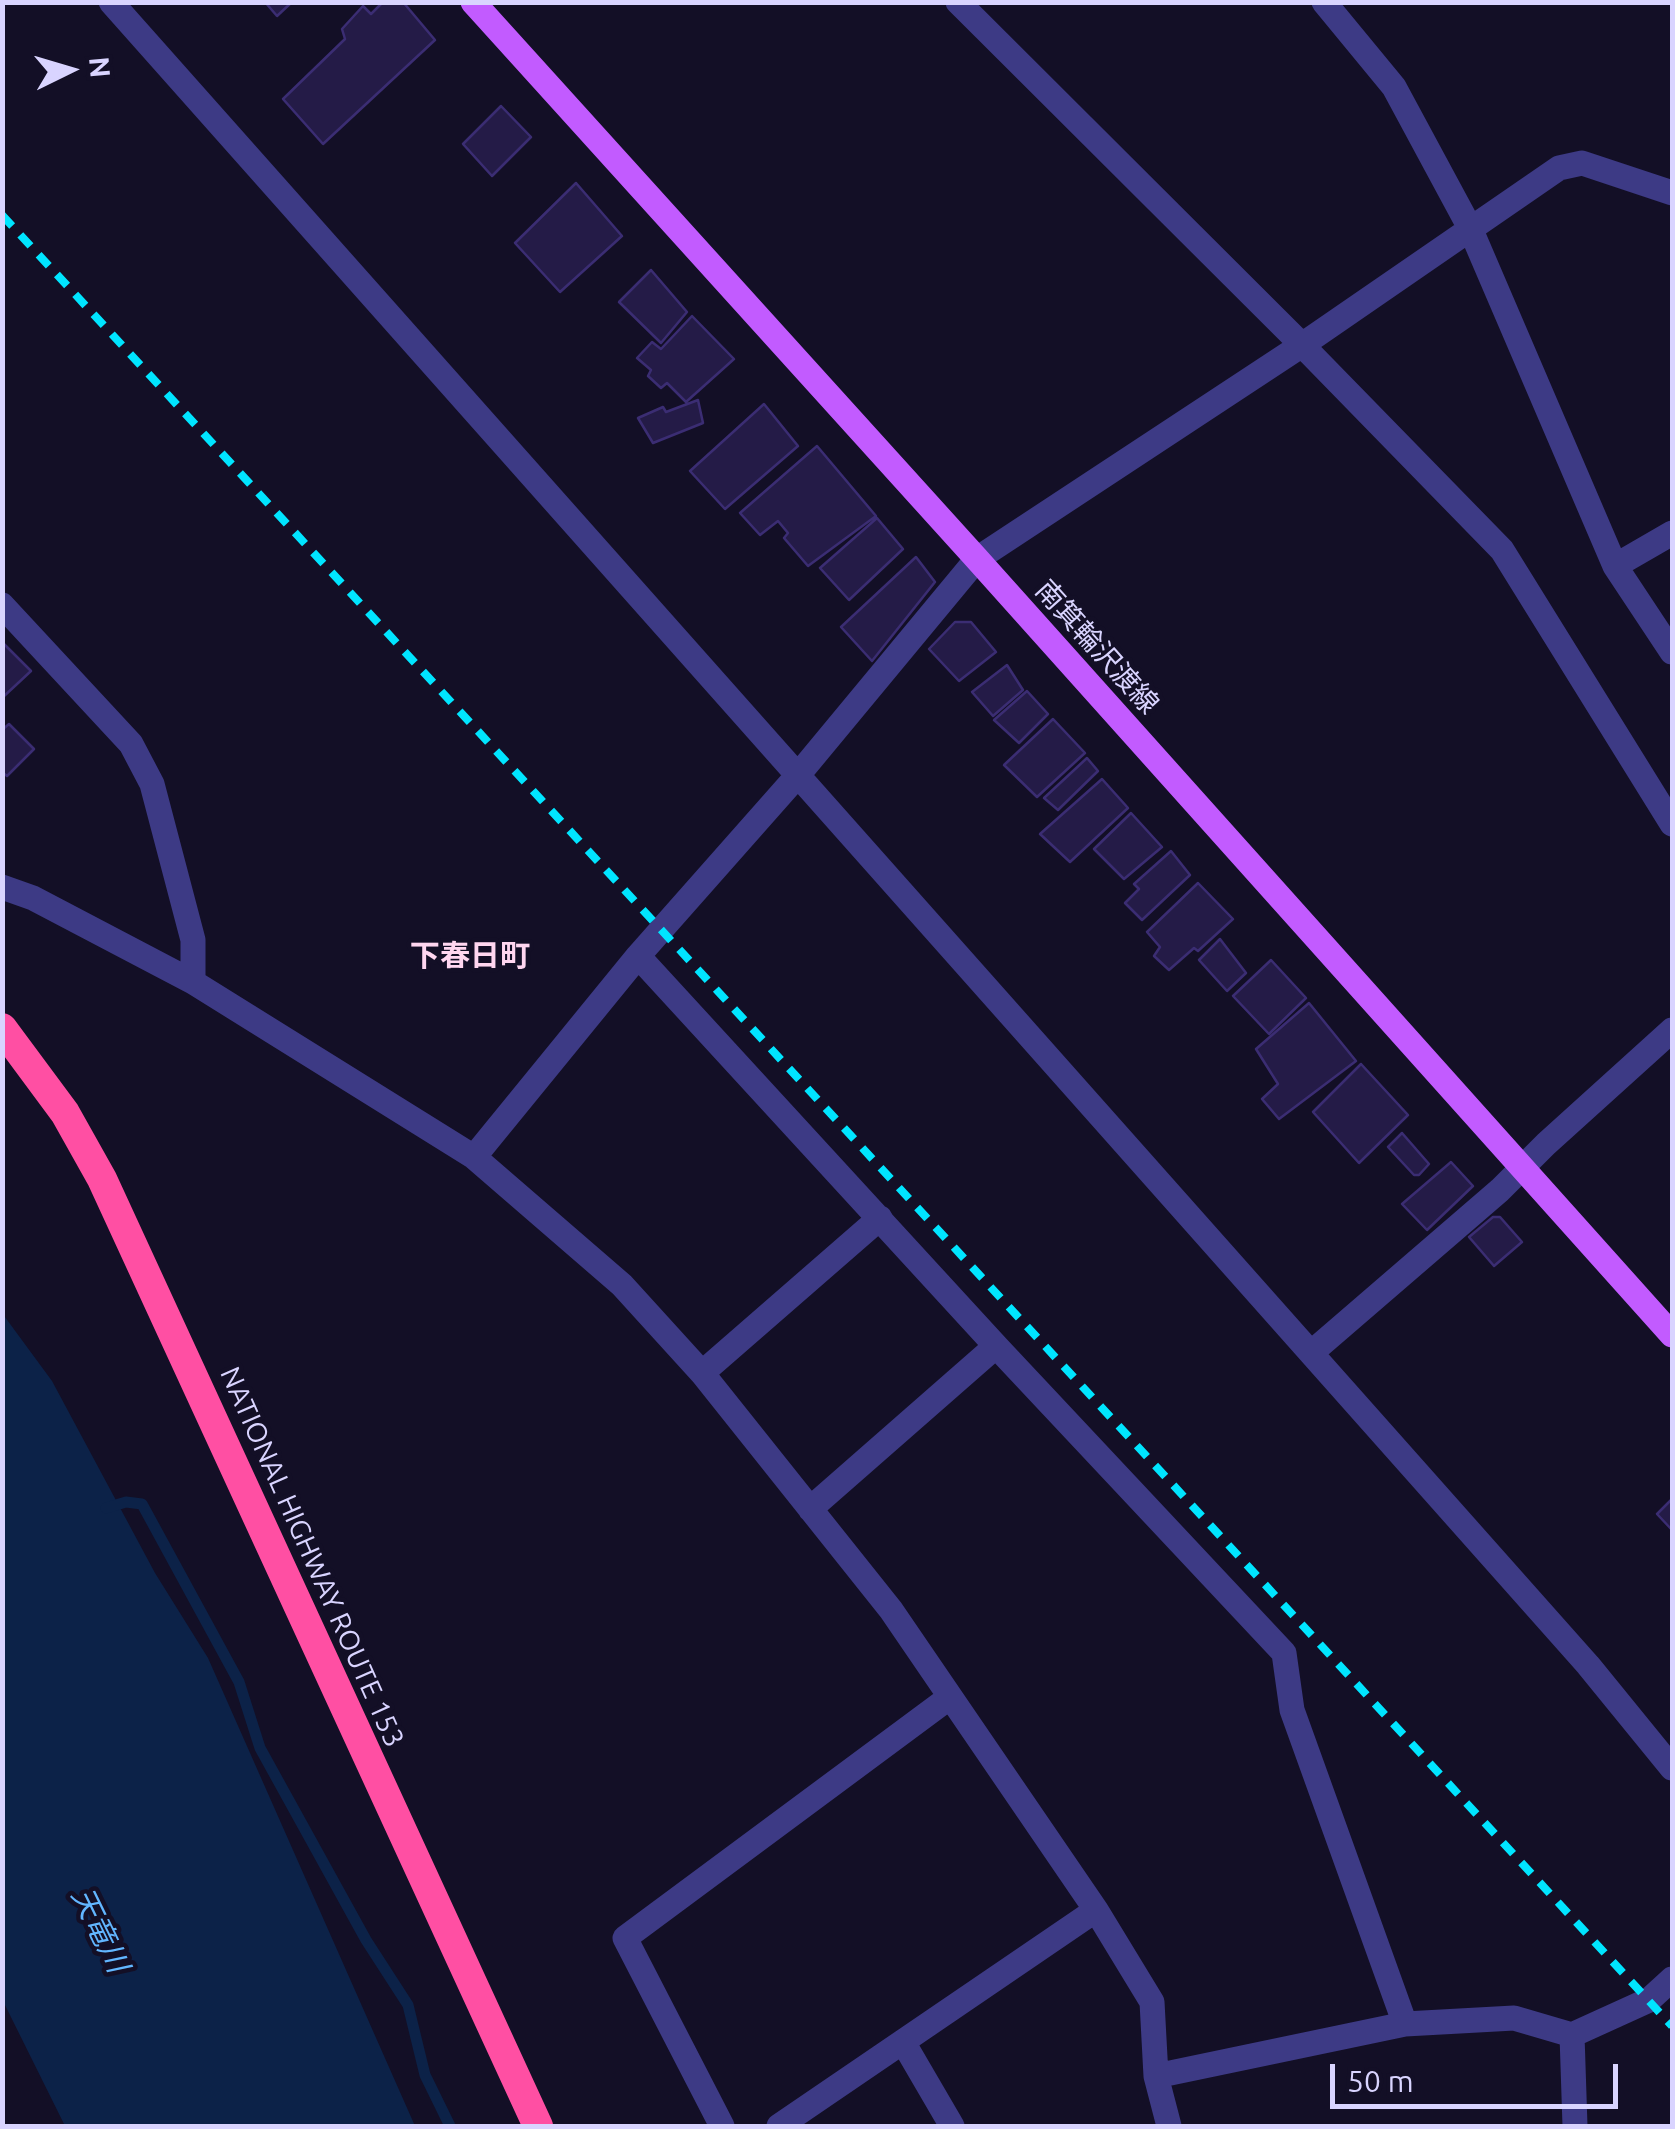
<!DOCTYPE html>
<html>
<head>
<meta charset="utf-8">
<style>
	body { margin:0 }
	#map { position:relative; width:1675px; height:2129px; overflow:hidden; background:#130f26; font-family:Ubuntu,sans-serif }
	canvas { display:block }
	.frame { position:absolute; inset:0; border:5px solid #d9d4ff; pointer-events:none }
	.north { position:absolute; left:20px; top:20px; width:100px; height:100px; -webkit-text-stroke:8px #130f26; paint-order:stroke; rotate:85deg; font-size:28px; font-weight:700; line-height:40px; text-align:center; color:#d9d4ff }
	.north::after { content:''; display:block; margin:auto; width:35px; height:45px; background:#d9d4ff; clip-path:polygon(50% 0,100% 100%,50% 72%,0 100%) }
	.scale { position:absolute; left:1330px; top:2064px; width:288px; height:45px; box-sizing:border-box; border:5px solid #d9d4ff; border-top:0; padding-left:12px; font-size:30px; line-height:35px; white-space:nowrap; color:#d9d4ff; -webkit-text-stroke:8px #130f26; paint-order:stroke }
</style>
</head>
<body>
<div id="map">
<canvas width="1675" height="2129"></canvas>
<div class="frame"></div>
<div class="north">N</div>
<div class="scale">50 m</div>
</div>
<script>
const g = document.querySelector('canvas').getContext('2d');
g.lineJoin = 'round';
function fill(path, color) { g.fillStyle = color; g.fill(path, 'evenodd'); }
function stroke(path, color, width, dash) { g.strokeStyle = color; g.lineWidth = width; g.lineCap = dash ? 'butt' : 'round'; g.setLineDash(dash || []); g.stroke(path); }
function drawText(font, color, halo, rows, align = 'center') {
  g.font = font + ' Ubuntu,"Noto Sans JP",sans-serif'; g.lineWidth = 9; g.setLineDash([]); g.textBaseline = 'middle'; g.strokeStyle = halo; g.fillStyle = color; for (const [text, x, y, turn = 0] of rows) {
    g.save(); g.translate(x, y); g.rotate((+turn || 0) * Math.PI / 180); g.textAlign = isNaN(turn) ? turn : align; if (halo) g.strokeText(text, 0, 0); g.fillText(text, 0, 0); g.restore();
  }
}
fill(new Path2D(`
	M2,1313L52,1381L155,1573L208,1658L415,2126H65L3,2001Z`), '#0c2248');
stroke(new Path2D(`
	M106,1508L126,1502L142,1504L239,1682L260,1748L366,1940L408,2005L425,2075L450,2126`), '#0c2248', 11);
const building = new Path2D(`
	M265,2H292L277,16Z
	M383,2H403L435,40L323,144L283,99L345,39L342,29L363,6L371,14Z
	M501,106L531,137L492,176L463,144Z
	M576,183L622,236L560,292L515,243Z
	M651,270L687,312L661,343L619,302Z
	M692,316L734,359L686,402L667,383L661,388L648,376L651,370L637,358L652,342L661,349Z
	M698,400L703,423L653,443L638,418L663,407L666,412Z
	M764,404L798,446L725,509L690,471Z
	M817,446L876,516L808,566L784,538L788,533L778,521L760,535L740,513Z
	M877,518L903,549L849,600L820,568Z
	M916,557L935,582L872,661L841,627Z
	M955,622H971L996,652L959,681L929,649Z
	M2,642L31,671L2,698Z
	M1007,665L1023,690L993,716L972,692Z
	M1027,691L1048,714L1019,743L994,720Z
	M1053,719L1085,753L1037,797L1004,765Z
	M9,724L34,749L7,776L2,772V730Z
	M1087,758L1098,771L1058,810L1044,798Z
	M1102,779L1128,808L1070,862L1040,834Z
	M1131,813L1162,847L1124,879L1094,849Z
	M1171,851L1190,875L1142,920L1125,903L1139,889L1134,884Z
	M1198,883L1233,919L1198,951L1194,948L1169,970L1154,956L1160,947L1147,932Z
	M1220,939L1246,973L1227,991L1199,960Z
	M1271,960L1306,998L1269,1034L1233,996Z
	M1309,1003L1356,1061L1279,1119L1262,1099L1278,1084L1256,1049Z
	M1361,1064L1408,1115L1359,1163L1313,1112Z
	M1402,1133L1429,1164L1419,1175H1414L1388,1147Z
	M1451,1162L1473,1186L1427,1230L1402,1204Z
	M1493,1217H1500L1522,1242L1494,1266L1469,1237Z
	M1672,1499V1530L1657,1514Z`);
fill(building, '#241b47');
stroke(building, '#3b2d73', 2.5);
stroke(new Path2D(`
	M111,2L1588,1665L1672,1768
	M958,2L1302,345L1502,550L1672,824
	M1324,2L1394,87L1470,228L1615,566L1672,533
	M1615,566L1672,652
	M2,605L131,744L152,784L193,940V982
	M2,887L33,898L193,982L474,1157L622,1285L702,1373L891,1610L1096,1910L1152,2002L1156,2076L1169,2126
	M638,956L996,1346L1284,1653L1292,1710L1405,2024
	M474,1157L638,956L798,775L977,559L1302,345L1559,168L1582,163L1672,193
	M1311,1353L1500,1190L1546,1144L1672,1030
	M702,1373L880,1218
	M810,1509L996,1346
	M1572,2035L1575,2126
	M903,2042L952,2126
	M1156,2076L1405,2024L1514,2018L1572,2035L1649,2000L1672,1979
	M722,2126L625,1938L950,1697
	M779,2126L1096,1910`), '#3d3a85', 25);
stroke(new Path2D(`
	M473,2L977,559L1672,1335`), '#c25bff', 25);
stroke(new Path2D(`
	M2,1028L65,1113L102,1179L538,2126`), '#ff4fa3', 30);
stroke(new Path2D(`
	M2,215L1672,2026`), '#00e5ff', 8, [15, 12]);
drawText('28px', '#d9d4ff', '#130f26', [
	["南箕輪沢渡線",1097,647,48],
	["NATIONAL HIGHWAY ROUTE 153",312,1557,66]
]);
drawText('bold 30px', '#ffd6f0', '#130f26', [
	["下春日町",470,956]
]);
drawText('italic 30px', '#62b6ff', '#130f26', [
	["天竜川",100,1930,64]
]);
</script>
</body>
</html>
